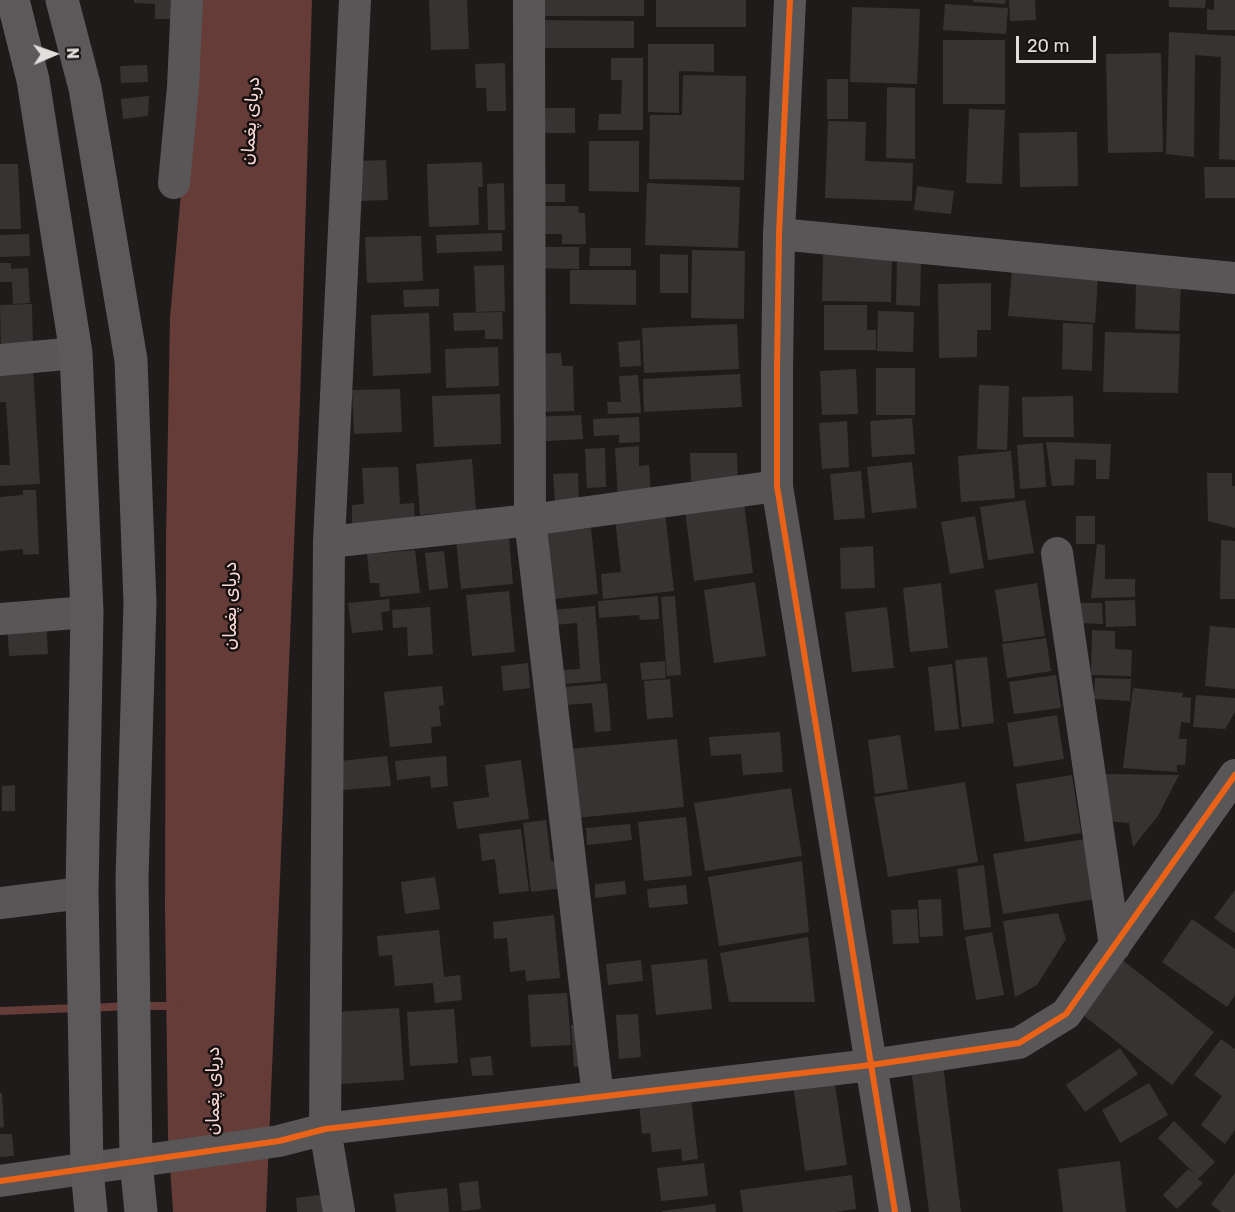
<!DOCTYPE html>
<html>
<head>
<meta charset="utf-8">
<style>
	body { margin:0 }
	#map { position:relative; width:1235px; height:1212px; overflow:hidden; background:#1e1b1a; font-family:Rubik,sans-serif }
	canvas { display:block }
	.north { position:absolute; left:24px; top:24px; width:60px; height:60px; -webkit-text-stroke:4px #161111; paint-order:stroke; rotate:88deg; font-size:16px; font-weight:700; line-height:24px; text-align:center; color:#e2dede }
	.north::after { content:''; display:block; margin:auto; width:21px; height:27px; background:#e2dede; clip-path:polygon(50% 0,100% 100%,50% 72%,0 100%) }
	.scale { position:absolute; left:1016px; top:36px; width:80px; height:27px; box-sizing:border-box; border:3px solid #e2dede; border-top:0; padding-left:8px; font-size:18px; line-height:21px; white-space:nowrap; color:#e2dede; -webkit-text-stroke:4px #161111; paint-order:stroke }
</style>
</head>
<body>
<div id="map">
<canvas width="1235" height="1212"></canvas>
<div class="north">N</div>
<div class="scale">20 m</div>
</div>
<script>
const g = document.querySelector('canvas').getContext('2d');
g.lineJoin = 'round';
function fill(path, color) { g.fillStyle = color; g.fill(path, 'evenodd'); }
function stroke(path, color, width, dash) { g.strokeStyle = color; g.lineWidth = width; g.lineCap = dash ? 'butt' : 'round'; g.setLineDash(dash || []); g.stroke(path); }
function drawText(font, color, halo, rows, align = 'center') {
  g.font = font + ' Rubik,Vazirmatn,sans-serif'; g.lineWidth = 5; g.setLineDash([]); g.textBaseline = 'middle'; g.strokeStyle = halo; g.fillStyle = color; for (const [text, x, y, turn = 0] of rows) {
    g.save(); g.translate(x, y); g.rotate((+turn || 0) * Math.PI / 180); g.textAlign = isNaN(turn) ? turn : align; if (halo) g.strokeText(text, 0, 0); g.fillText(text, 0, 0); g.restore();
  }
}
fill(new Path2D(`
	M198,0H312L300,402L266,1212H173L168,1136L165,907L166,539L170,318Z`), '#653c38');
stroke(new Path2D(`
	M141,1006H176
	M90,1008L128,1006
	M0,1011L77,1008`), '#653c38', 8);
fill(new Path2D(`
	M134,0H179V19H155V4L134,3Z
	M429,0H467L469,49L431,50Z
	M539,0H644V16H539Z
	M656,0H746V27H656Z
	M973,0H1006L1005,4L973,2Z
	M1009,0H1035L1036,20L1010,21Z
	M1169,0H1206L1205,8L1169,7Z
	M1214,0H1235V30H1207V9L1214,10Z
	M945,4L1008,8L1006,34L943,30Z
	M852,7L920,9L917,84L850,82Z
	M534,20L634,21V48H534Z
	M1169,32L1235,36V160L1219,159L1221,57L1195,55L1194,157L1166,154Z
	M943,40H1005V104H943Z
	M648,44H714V72L679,71V113L648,112Z
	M1161,53L1163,152L1108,153L1106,54Z
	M611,58H643V130H598L599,114H621L622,80H611Z
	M505,63L506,111H487L486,88H476L475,64Z
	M147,65L148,82L121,83L120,66Z
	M683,75L746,76L744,180L649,179L650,115H682Z
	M827,79H848V119H827Z
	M887,87L915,88V159L886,158Z
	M149,96L148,116L123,119L121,99Z
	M538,108H575V133H538Z
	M969,109L1005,110L1002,184L966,183Z
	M828,121L866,122L865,161L913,163L912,201L825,198Z
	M1077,132L1078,186L1020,187L1019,133Z
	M589,141H639V192L589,191Z
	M386,160L388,200L359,201L358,161Z
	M482,162L483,187H478L479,225L429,227L427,164Z
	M0,164H18L21,229H0Z
	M1204,167H1235V198H1205Z
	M504,183L505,230H488L487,184Z
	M647,183L740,187L738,248L645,245Z
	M537,184H565V202H537Z
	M917,186L954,191L951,214L914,210Z
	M535,206H578L579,213H585L586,244H562V234H545Z
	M502,233V251L437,253L436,235Z
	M29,234L30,256L0,257V235Z
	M421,236L423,281L367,283L365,237Z
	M534,247H579V269L534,268Z
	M590,248H631V266H589Z
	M692,250L745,251L744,319L691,318Z
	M660,254L688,255V293H660Z
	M823,255L892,256L891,302L822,301Z
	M897,260H921L920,306L896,305Z
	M0,263H11V269L28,268L30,303L13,304L12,282H0Z
	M504,265L505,311L476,312L474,266Z
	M570,270H636V305L570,304Z
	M1012,270L1098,277L1095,323L1008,316Z
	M991,283V330H977V357L939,358L938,284Z
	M1136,283L1181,285L1179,331L1135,329Z
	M439,289V306L404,307L403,290Z
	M32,304L33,350L1,351L0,305Z
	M824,305H867V330H876V350H824Z
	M878,311L914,312L913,352L877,351Z
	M502,312L503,339H485V330L454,331L453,313Z
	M429,313L431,373L373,376L371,315Z
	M1063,323L1093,324L1092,371L1062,369Z
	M737,324L739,369L644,373L642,328Z
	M1105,332L1180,334L1178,393L1103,392Z
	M640,340L641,366L620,367L618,342Z
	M498,347L499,386L446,388L445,349Z
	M561,353L562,366H573L574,411L536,412L534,354Z
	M33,368L40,484L0,486V465H10L6,402H0V370Z
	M876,368H915V415H876Z
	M856,369L858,414L822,415L820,371Z
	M740,374L742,407L644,412L643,379Z
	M638,375L641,413L608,414L607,402H621L619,376Z
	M979,385L1009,386L1007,450L977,449Z
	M400,389L402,432L354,434L352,390Z
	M500,394L501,444L434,447L432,396Z
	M1073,396L1074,437H1023L1022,397Z
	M581,415L583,439L532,442L531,417Z
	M639,417L640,442L619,443V435L594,436L593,419Z
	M912,418L915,454L872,457L870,421Z
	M847,421L849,467L822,469L819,423Z
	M1046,442L1111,444L1109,479H1096V460L1075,459L1074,485L1052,486Z
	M1043,443L1046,487L1020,489L1017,445Z
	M639,446V466L649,465L651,497L618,499L615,448Z
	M605,448L606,487L587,488L585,449Z
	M1011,451L1015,498L961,502L958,456Z
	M690,453H737L738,480L691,481Z
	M472,459L476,510L420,515L416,464Z
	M912,462L917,508L872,513L867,467Z
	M398,467L400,504L414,503L415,526L352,529V505L364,504L362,468Z
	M861,471L865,518L834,520L830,474Z
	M578,473L579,501L555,502L553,474Z
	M1207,473H1232V486H1235V528L1208,521Z
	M23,490H36L39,554L23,555V549L0,551V497L23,495Z
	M1025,500L1034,553L988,560L980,507Z
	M744,503L753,573L694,581L685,511Z
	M665,512L674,591L603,599L601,574L621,572L615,518Z
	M975,516L984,568L950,574L941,522Z
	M1076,516H1095V544H1076Z
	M591,528L598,594L554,599L547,532Z
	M509,536L513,584L461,589L456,541Z
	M1221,540L1235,541V599H1220Z
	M1097,544L1105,545V579H1135V597L1091,598Z
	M873,546L875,588L841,589L840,548Z
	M415,550L420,593L380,597L379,583H370L367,554Z
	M444,551L448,588L429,590L425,553Z
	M755,582L766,656L714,663L704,590Z
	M941,583L948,648L910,652L903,588Z
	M1037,583L1045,636L1003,642L995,590Z
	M509,591L515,652L472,656L466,595Z
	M658,596L659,619L640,620L639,615L599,618L598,601Z
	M675,596L681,675L667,676L661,597Z
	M389,599L390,611L381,612L383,630L352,633L348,603Z
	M1135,600L1136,626L1106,627L1105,601Z
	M1080,603H1102L1103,624L1079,623Z
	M595,606L601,681L564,684L563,670L580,669L577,623L555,625L553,610Z
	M430,607L433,654L408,656L407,627L393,628L392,610Z
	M887,607L894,668L852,672L845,612Z
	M46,623L48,654L9,656L7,624Z
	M1210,626L1235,628V689L1205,686Z
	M1092,630L1115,631V649L1132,650L1131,676L1091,675Z
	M1046,638L1051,671L1007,678L1002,644Z
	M987,657L994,723L962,727L955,660Z
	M665,661L666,678L642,680L640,663Z
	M528,663L530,688L503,691L501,666Z
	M952,664L959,729L935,731L928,667Z
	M1056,675L1061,708L1014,714L1009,682Z
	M1095,678L1131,679L1130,701L1094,699Z
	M670,679L673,717L647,719L644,681Z
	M607,683L611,731L595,732L592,703L565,705L564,687Z
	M442,686L444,705L439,706L441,726L431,727L432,743L390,747L384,692Z
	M1133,688L1183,693L1182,697L1191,698L1190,723L1181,722L1179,739H1187L1185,765H1177V772L1123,768Z
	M1196,695L1235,698V712L1225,729L1193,727Z
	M1057,715L1064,759L1014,767L1007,723Z
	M780,732L783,772L743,775L741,754L711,756L709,737Z
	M900,735L908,789L875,794L868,740Z
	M677,739L684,807L576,818L569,749Z
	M387,756L391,786L343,790L341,761Z
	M446,756L448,786L431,788L430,776L397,780L395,761Z
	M521,760L529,819L457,829L453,802L489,797L485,765Z
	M1104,774L1179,775L1158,816L1133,847L1129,823L1106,821Z
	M1072,775L1081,833L1025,842L1016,784Z
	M965,782L978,862L888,877L874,797Z
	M15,785V811H2V786Z
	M791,788L802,856L705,871L694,803Z
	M686,817L692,876L644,881L638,822Z
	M546,820L551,861L561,860L565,888L531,892L523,823Z
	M630,824L632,840L587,845L586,828Z
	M521,829L529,891L499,894L495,859L482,861L479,834Z
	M1085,839L1095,899L1003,914L993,854Z
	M802,861L809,932L719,946L708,877Z
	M984,865L991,927L964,930L957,869Z
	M435,877L440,909L405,914L401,882Z
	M625,881L626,894L595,898V884Z
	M686,885L688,904L649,908L647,889Z
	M1235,890V933L1214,918Z
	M941,899L943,936L920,937L918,900Z
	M917,909L919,943L893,944L891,910Z
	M1058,913L1066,939L1037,985L1015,997L1003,921Z
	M554,915L560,978L526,981L525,970L510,972L507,938L494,939L493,922Z
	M1192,919L1235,949V995L1227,1007L1162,962Z
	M439,930L444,977L460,975L462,1000L435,1003L433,983L395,986L392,955L379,956L377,936Z
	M992,932L1004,995L976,1000L965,937Z
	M808,937L815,1002H729L720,953Z
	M1116,955L1214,1032L1172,1085L1074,1008Z
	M707,959L712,1009L656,1015L651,965Z
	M641,960L643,981L608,985L606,964Z
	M567,993L571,1045L531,1047L528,995Z
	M399,1008L404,1080L340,1084L336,1012Z
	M454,1009L458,1063L410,1066L407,1012Z
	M638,1014L641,1057L619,1059L616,1015Z
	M586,1024L589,1066L574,1067L571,1025Z
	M1221,1039L1235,1049V1130L1225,1144L1201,1125L1222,1096L1194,1075Z
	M1120,1048L1138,1074L1085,1112L1066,1085Z
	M491,1056L493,1075L472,1076L470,1058Z
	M943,1064L961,1212H929L911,1068Z
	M834,1078L847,1165L805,1171L793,1084Z
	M1149,1083L1168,1115L1120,1143L1102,1110Z
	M0,1093H2L4,1127L0,1128Z
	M691,1097L698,1159L682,1161L681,1149L652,1152L650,1133L642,1134L639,1103Z
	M1174,1121L1215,1162L1198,1179L1203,1183L1177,1209L1163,1195L1188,1169L1196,1175L1158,1138Z
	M0,1134H12L14,1156L0,1157Z
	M1120,1161L1126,1212H1063L1058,1169Z
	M704,1163L708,1196L661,1201L657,1168Z
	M1235,1173V1212H1221L1211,1204Z
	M852,1175L856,1209L836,1212H743L740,1190Z
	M478,1181L481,1209L462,1211L459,1183Z
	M447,1188L449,1212H396L394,1194Z
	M326,1194L328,1212H297L296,1198Z
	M715,1204L716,1212H662V1211Z`), '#363433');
stroke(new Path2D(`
	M529,0L530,520L598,1097
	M790,0L779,234L777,371V486L895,1212
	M174,183L183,87L187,0
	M779,234L1235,278
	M0,360L76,353
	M329,542L530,520L777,486
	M1057,553L1115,946
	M0,619L87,612
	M0,903L82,893
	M0,1181L279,1141L325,1129L871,1065L1019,1043L1066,1014L1235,775
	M339,1212L325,1129L329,542L355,0`), '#585656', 32);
stroke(new Path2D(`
	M13,0L33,80L76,353L87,612L82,893L87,1169L91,1212
	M62,0L85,88L131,360L140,603L132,879L136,1161L141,1212`), '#5b5959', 33);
stroke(new Path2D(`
	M790,0L779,234L777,371V486L895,1212
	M0,1181L279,1141L325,1129L871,1065L1019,1043L1066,1014L1235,775`), '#ea6118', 6);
drawText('italic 18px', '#fcdad6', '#161111', [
	["دریای پغمان",251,121,-86],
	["دریای پغمان",231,606,-90],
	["دریای پغمان",214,1091,-90]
]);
</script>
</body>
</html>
